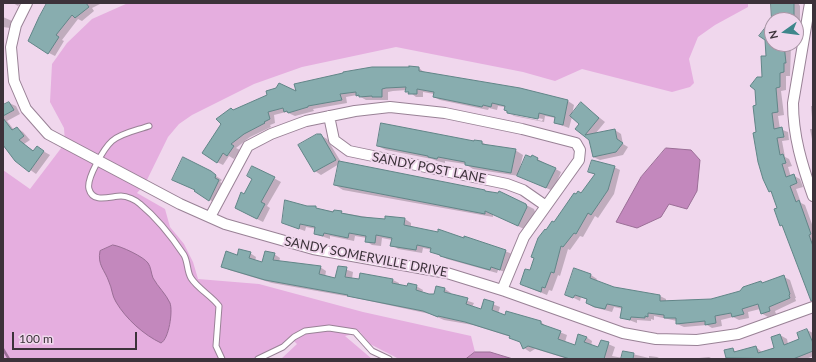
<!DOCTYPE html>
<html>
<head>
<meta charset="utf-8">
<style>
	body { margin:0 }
	#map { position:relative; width:816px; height:362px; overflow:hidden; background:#f0d7ed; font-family:Lato,sans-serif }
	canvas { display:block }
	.frame { position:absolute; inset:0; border:4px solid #3c323a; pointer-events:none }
	.north { position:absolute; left:764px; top:12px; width:40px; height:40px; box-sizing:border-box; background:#f0d7ed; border:1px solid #a895a5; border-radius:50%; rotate:256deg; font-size:11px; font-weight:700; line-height:16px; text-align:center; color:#3c323a }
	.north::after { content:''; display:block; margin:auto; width:14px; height:18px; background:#3e868b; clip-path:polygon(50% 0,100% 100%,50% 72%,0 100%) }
	.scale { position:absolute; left:12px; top:332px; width:125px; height:18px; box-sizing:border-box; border:2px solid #3c323a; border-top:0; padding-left:5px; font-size:12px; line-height:14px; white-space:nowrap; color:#3c323a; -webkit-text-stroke:3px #f0d7ed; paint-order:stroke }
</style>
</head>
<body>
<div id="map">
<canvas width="816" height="362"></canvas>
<div class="frame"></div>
<div class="north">N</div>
<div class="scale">100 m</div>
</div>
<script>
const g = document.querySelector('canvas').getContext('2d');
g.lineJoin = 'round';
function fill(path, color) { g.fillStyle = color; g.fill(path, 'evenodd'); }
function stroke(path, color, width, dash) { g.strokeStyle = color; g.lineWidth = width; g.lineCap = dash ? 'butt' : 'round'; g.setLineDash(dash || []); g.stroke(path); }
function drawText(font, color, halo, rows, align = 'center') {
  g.font = font + ' Lato,sans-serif'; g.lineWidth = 4; g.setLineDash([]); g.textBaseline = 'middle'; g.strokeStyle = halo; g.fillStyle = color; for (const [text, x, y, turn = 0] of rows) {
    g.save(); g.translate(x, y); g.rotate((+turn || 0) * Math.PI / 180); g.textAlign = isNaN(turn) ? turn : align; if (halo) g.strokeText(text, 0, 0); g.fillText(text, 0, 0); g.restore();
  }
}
fill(new Path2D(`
	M128,3H748V7L715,25L698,37L689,59L694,83L690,87L672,92L582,69L555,81L523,72L396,47L302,67L254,84L192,115L179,124L168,137L145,184L137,193L165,209L170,227L184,244L193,262L198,279L259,284L363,312L471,336L475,352L474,359H399L370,344L360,332L345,336L372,359H281L297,344L294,341L263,359H3V170L30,189L65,143L64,128L50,102L52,64L67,43L92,19Z`), '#e5aedf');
const water = new Path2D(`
	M666,148L691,150L700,160L697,191L687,209L669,204L661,217L637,228L616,222L641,177Z
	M113,245C121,246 144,257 148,263C151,267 151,273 153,278C158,287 166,294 170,303C173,311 169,339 161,343C144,335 126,319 116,302C112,296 112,288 109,282C105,270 97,265 100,251Z
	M475,352H490L513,359H466Z`);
fill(water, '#c388bd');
stroke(water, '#9a6e96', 1);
fill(new Path2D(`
	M13,3H20L18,6Z
	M62,3H102L92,8L94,11L82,21L78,19L62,40L64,41L55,56L49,53Z
	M776,3H798L800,6V22L796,23V20H772V44H791L790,76H786V90L781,91L784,115L778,116L780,129L788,132L789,140L782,141L785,157L789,159L792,166L788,167L791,177L794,176L800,179L803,187L796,189L801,203L805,205L813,227V297L784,227L781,225L778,209L772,192L770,191L757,133V106L772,28V4Z
	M3,17L12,21L10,28L3,27Z
	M419,68L425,73L520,89L568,101L574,105L572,115L581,103L605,122L595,134L615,130L621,134L623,144L628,147L623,155L600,160L593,157L590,139L576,129L581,123L572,117L569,128L555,123L556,118L545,116L544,122L514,116L505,110V107L498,106L497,110L489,108L488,110L440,100L434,97V94L423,92V97H416L407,90L393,91L388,92V100H366L357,95L346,97L347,103L313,109L314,111L295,116L286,112L274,115L275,123L270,125L271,127L250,137L236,148L240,150L234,159L229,156L223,165L217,162L232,109L235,111L297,93ZM510,113L543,119L542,121L513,115Z
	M9,103L16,106L20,114L7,121L14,130L17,128L23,132L30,140L24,144L34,151H43L50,155L36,174L14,158L3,144V106Z
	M811,106H813V144L810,129H813Z
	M320,135L327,139L341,162L485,191L526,205L534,209L535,212L526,230L493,214V217L343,190L335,185L339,164L321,175L315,171L299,145Z
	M482,142L488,146L515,150L523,155L520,168L532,156L561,172L553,191L519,176L473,169L465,164L445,161V163L437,161L432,159L386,150L378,146Z
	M253,167L281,182L267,206L270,208L263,222L243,212L245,195L253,179Z
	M614,167L620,170L614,194L598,218L595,216L583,237L580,236L570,250L568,249L560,276L558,275L552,291L549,290L547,295L527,287L547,231L582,194L596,175L590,172Z
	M210,172L222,180L220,182L225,185L215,203L195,191Z
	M307,207L385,220L386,217L405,219L411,223V227L505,251L512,254L506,272L498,270L497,273L447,259L431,251L432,250L423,248L422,253L398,249L392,245V240L382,238L381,246L372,245L366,241L367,238L355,236L354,241L330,236V239L315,234L316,229L306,227L305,231L283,223Z
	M250,253L256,257L255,261L263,263L274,254L280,258L279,262L320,267L326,271L325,277L336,280L339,267L353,272L352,279L359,280L361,274L393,280L399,283V285L408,287L416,286L423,290L422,293L429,295H435L445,289L451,293L450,295L474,303L472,307L482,310L485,301L500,307L498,314L505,316L507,312L541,322L547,327L567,335L565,342L575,346L586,337L592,341L591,346L599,348L601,341L615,347L612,356L623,358L624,352L649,358V356L657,357L661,359H568L535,349L530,352L524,348L521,343L511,337L473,325L444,320L430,314L351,297L272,283L229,270L222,266L238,256Z
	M574,269L591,275L597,279L596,281L614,288L660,296L666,299V302L711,300L741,292L761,282L764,284L784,277L790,280L796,298H795L796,301L775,311L776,314L768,317L761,313L760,309L748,312L749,318L739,320L733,317L721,320L722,326L712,328L707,325L684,327L677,324V321L654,316V320L651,319V321L637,320V323L621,317L623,309L614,307L612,312L593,307L587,303L588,300L581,297L580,301L566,294Z
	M807,330L813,333V356L806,359H727L726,351L733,350L737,352L756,347L762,352L776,348L780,335L787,339L788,344L800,339Z
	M709,357L713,359H699V358Z`), '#0003');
stroke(new Path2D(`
	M3,349L9,359`), '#9a6e96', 2.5);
const building = new Path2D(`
	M47,3H86L89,7L75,18L72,15L56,35L59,37L48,54L28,41L39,17Z
	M771,3H794V19L772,20Z
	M766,27H772V44H784L786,63H784V72L780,73V87L776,88L778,112L772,113L774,129L782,127L784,137L777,138L780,155L783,154L786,163L782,164L786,177L794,174L797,183L790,186L796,202L799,200L811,234L809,235L813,246V301H811L782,225L780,226L774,209L777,208L771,191L769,192L763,179L758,162L753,133L756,132L753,106L756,105L755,90L750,86L757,77H762L761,56H766L765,40L759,36Z
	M409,66L419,67V71L520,88L568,100L563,125L554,123L555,117L539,113L538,119L507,113V111L504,110L505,106L492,103L491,107L483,105L482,107L433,97L434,92L417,89V94H408L409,92H405L406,87L386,88L382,89V97H372V96L359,97V95L356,96V92L340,94L342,100L308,106V107L288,113L287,111L284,112L283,108L268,112L270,119L264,122L265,123L244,134L231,144L234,146L227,156L223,153L217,163L202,153L221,124L216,119L231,108L233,110L267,95L266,91L276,88L279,83L296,91L294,84L343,73V72L372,67H409Z
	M9,102L14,110L3,116V105Z
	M581,102L599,118L585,135L615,129L617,139L623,143L616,152L593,157L589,140L575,129L579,124L570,116Z
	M3,118L12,130L17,127L24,136L19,140L33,151L37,146L44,151L29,172L15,161L3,145Z
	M381,123L474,141V140L482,141V144L516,149L511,173L465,165V162L438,157L437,159L428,157V156L377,146Z
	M317,134H321L336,160L314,172L298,145Z
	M526,155L531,157L532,155L538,158L537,160L556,168L546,188L517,176Z
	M183,157L211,171L216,175L215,178L219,180L209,201L194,191L195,190L172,180Z
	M592,160L615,166L608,190L591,215L588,213L576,234L574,233L563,247L561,246L554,273L551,272L545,288L542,287L541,292L522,285L520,284L525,269L530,270L534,258L531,257L538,238L545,229L546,230L552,221L554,222L574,193L576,194L578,191L581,193L595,174L588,172Z
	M339,161L485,190V191L498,193L499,191L526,204L527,207L518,226L485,211V214L334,185Z
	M252,166L275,177L261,202L265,204L257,219L235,208L241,192L244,194L252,179L247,176Z
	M285,200L307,206H316V208L333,212L334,210L342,211L341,213L362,217L385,219V216L405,218L404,225L438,232V229L464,238V236L506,250L500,270L491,267L490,270L440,256V255L430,252L431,248L417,245L416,250L390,246L392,238L376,235L375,243L365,242L366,236L349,233L348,238L324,233L323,236L314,234L315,227L300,224L299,229L282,223Z
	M239,249L251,252L249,258L262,262L265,251L275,253L273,260L321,266L319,274L335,278L338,266L347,267L345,277L359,279L360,273L393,279L392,283L407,286L408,283L417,285L416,290L429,294H434L436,286L445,288L444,292L468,298L466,304L481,309L484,299L494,302L492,310L505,315L506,311L541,321V324L561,331L558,339L575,345L578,334L587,337L584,342L598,347L601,340L609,342L604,359H570L528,346L523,349L520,342L509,338L510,336L465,322L438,316V317L423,311L347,296L348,295L265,280L221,267L226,251L237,255Z
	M574,268L591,274L590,278L614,287L660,295V301L711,299L740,291L743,287L761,281L762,283L784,275L790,294L789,295L790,298L769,307L770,311L761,314L758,304L742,309L744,314L732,317L731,313L715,316L716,323L705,325V321L676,324V318H664V315L648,313V317L645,316V318L631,317L630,320L620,318L622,307L607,304L605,309L595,307L586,303L587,299L575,295L573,298L565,295Z
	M807,329L813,343V351L793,359L726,358L724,350L733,348L734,352L756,346L758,353L774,348L771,337L780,334L784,345L799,339L797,333Z
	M623,351L634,353L633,359H621Z`);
fill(building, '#88adaf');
stroke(building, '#618587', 1);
const service = new Path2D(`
	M149,126C138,130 121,133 112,141C104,148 86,179 89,189C93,204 111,196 121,196C127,196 136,200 140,204C157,218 172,237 184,255C188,262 187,272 191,278C198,289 212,296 219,306L216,346L222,359
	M258,359L283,347L294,337L305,331L329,328L355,332L372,351L389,359`);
const minor = new Path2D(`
	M27,3L16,25L11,47L14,81L26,109L48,134L180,204L225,224L313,249L447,273L505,291L623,333L656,339L697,340L738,334L813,307
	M810,3L793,103C793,136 802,165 813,196
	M329,116L334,140L349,151L507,184L523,190L546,206
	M210,217L248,146L271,134L306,121L355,111L390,107L445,113L522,129L576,143L580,150L579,160L524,237L502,290`);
stroke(service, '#998296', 7);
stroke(minor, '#998296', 12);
stroke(service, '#fff', 5);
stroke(minor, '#fff', 10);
drawText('13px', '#3c323a', '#f0d7ed', [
	["SANDY POST LANE",429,168,11],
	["SANDY SOMERVILLE DRIVE",366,257,11]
]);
</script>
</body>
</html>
